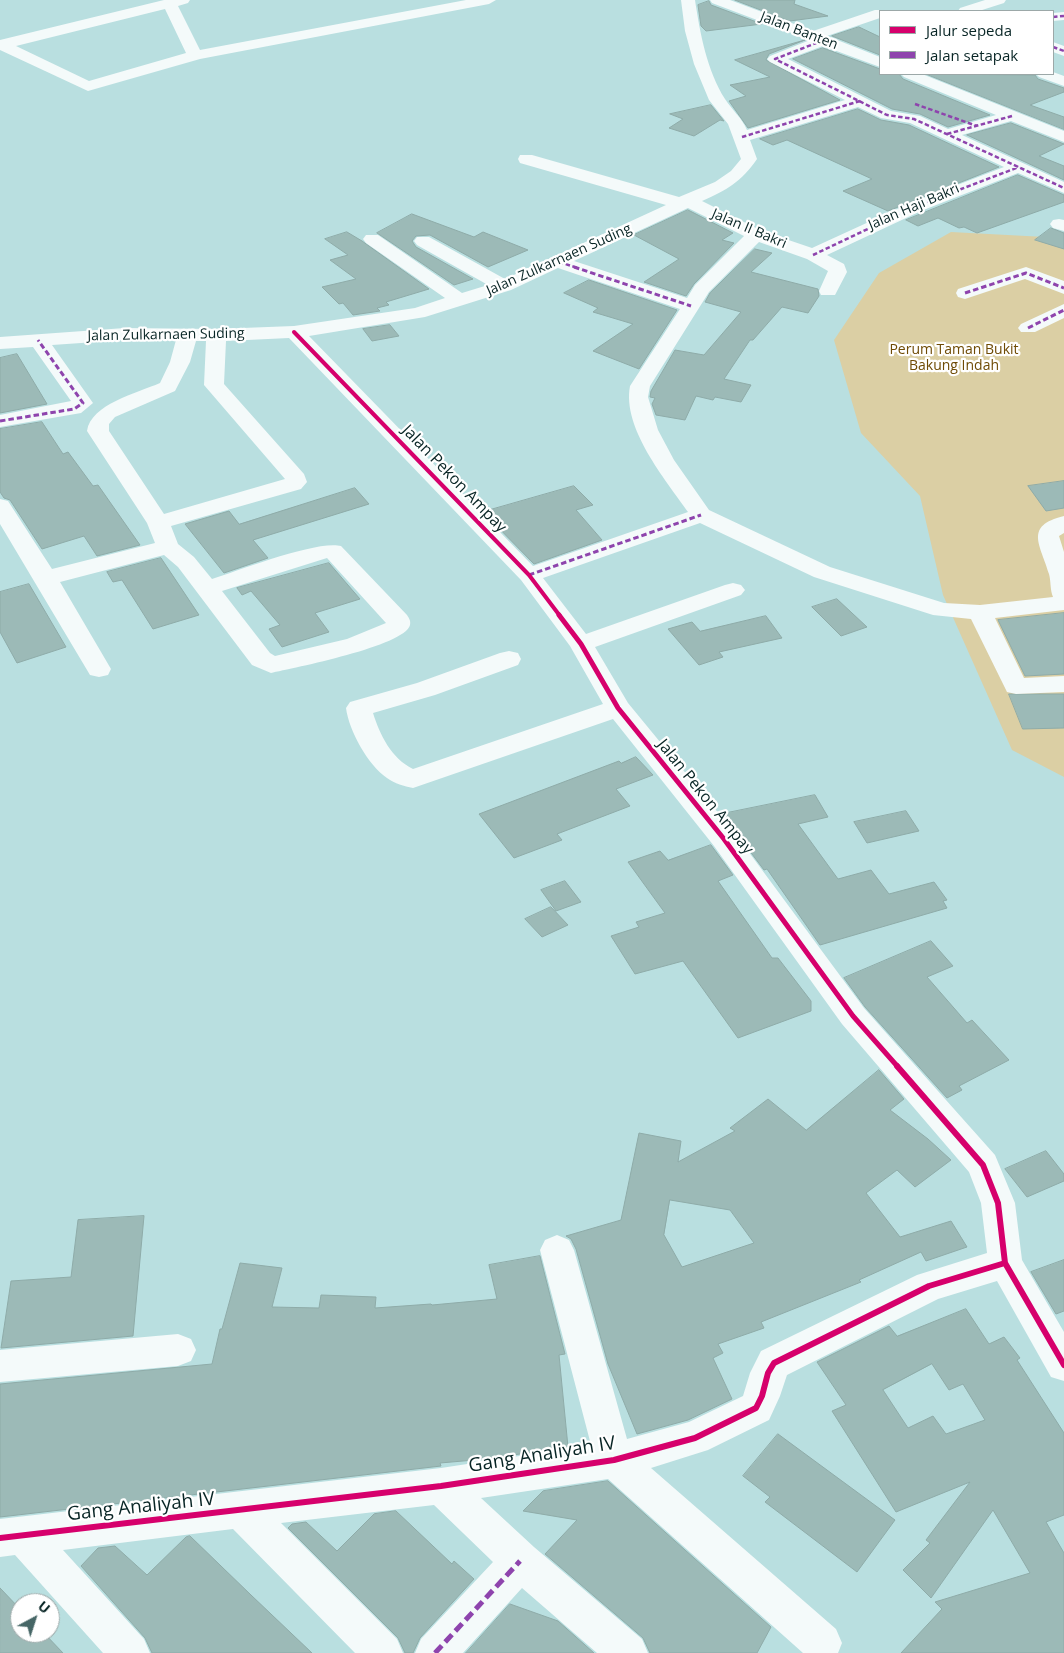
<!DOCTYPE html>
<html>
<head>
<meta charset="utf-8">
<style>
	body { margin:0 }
	#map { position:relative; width:1064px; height:1653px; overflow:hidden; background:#b9dfe0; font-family:"Open Sans",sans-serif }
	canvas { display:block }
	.legend { position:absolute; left:879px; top:10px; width:175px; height:65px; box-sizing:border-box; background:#fff; border:1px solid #9ca8a8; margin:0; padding:6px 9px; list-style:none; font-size:15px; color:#082525 }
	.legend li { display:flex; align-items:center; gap:10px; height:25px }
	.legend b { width:25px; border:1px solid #9ca8a8 }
	.north { position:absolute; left:10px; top:1593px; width:50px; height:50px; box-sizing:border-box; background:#fff; border:1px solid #9ca8a8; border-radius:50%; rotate:40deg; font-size:14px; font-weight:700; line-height:20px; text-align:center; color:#082525 }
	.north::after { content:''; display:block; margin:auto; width:18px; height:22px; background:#466666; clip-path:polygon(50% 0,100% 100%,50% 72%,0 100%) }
</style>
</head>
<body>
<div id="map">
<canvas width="1064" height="1653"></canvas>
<ul class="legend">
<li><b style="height:6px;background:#d6006c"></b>Jalur sepeda</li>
<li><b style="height:6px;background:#8e44ad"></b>Jalan setapak</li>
</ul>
<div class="north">U</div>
</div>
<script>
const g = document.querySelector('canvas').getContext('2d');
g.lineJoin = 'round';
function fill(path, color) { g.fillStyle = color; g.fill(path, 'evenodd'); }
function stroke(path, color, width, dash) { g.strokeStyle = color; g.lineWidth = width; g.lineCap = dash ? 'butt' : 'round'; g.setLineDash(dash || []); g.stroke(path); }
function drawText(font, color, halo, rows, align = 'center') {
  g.font = font + ' "Open Sans",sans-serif'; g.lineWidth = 4.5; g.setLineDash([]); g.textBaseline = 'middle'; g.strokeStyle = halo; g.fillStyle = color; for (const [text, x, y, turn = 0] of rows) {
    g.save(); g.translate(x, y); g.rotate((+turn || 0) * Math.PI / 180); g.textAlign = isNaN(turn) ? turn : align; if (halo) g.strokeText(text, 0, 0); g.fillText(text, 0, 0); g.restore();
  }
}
fill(new Path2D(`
	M951,232L1064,238V777L1012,750L943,595L920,496L861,433L834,340L879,273Z`), '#dbcfa4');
const building = new Path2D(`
	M735,0H795L794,4L828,16L790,21Z
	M709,1L711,5L762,24L706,31L701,26L698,5Z
	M859,27L880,37V55L832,36Z
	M805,40L769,54L766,60L840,100L748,128L729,101L746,96L730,85L770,77L735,60Z
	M823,48L880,69V74H899L903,79L990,115L948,127L920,114L892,109L793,59Z
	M926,74L1035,75L1038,79L1064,88V92L1030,105L1064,117V129Z
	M711,105L724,121L720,120L694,136L669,128L683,119L670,114Z
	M858,109L881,120L909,125L999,167L888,211L843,191L872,179L787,140L773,145L760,139Z
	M1011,123L1064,144L1039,156L1064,166V180L967,135Z
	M1018,175L1064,195V202L977,233L964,227L959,228L938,218L918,226L906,220Z
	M688,210L733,233L722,240L734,243L694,284L686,296L644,282L679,259L634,235Z
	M412,214L474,237L483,232L528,250L488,267L430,235L416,236L412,241L416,247L473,279L454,285L377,233Z
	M1051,228L1064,233V249L1035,240Z
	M347,232L362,241L429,289L386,302L389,305L377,308L380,311L353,315L343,303L339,304L322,287L356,279L330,260L348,255L325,239Z
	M755,249L772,253L751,272L818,289L819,296L808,313L782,307L753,340H750L724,379L751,385L741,402L715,397L713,400L696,396L685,420L656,415L652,404L655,398L650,397L651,391L675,350L704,355L741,312L705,302L710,293Z
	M589,280L677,310L639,369L593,351L633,324L593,312L598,308L564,293Z
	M390,325L399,336L372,341L363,329Z
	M17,354L47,404L0,413V358Z
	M42,422L63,454L68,452L93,486L98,485L140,545L97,556L84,536L42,549L10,500L4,498L0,492V429Z
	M1064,481V508L1046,511L1028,486Z
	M574,486L593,505L576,510L602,540L534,564L483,512Z
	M355,488L369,504L253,540L268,558L224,573L185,524L229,511L239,524Z
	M161,558L199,615L153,629L122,580L113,582L107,572Z
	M329,563L360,599L315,613L329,632L282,647L269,629L280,625L251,591L242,595L237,588Z
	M29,584L66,647L17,663L0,632V592Z
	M837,599L867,627L841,636L812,607Z
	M1064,613V674L1025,676L998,620Z
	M766,616L782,638L719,652L723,657L699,665L668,629L692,622L700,631Z
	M1009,694H1064V728L1023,729Z
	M636,757L653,775L616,789L630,806L557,834L562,840L514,858L479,814L619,761L621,763Z
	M815,795L828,817L798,824L838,879L871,870L889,894L934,882L947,900L943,901L947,908L820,945L767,869L764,870L722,814Z
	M906,811L919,831L867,843L854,822Z
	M711,845L733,875L718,881L772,958H778L811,1001V1011L738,1038L683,961L635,974L611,936L639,927L636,922L665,913L628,862L660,851L668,860Z
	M565,881L581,902L556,911L541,890Z
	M551,907L568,925L542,937L525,919Z
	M931,941L953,966L927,977L967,1023L972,1020L1009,1060L959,1086L962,1090L947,1098L865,1007L844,978Z
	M879,1070L904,1099L890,1110L928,1139L951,1160L915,1187L897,1170L866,1193L900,1237L951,1221L967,1247L926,1261L921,1252L859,1280L861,1282L761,1322L764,1328L718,1344L723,1353L713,1358L732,1399L688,1420L637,1434L608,1364L576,1249L571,1239L566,1236L621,1220L639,1133L681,1141L678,1162L735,1131L730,1128L768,1099L806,1130ZM670,1200L730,1210L754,1243L682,1267L664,1235Z
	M1046,1151L1064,1174V1181L1027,1197L1005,1169Z
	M144,1216L133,1336L1,1348L11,1281L71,1277L78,1220Z
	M540,1256L565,1354L559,1355L568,1447L486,1459L440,1463L441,1466L0,1517V1384L212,1364L220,1329H222L240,1263L282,1268L272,1307L319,1308L321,1295L376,1297L375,1308L431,1304L432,1305L497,1299L489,1265Z
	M1064,1260V1311L1056,1314L1031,1272Z
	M966,1309L989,1344L1004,1337L1020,1358L1017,1360L1064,1433V1515L1046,1522L1064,1553V1653H901L942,1609L935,1602L1030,1573L993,1510L931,1598L903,1570L930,1543L926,1540L970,1482L896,1512L832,1411L846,1405L817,1362L889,1326L897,1336ZM932,1364L949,1390L963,1384L985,1420L946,1434L933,1416L908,1428L883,1390Z
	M778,1434L895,1520L857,1572L765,1502L770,1497L743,1476Z
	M608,1481L771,1627L757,1653H650L643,1638L545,1554L577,1520L523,1511L543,1491Z
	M396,1511L452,1564L454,1561L474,1579L420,1638L413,1653H405L398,1638L288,1528L292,1524L306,1522L337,1551L374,1514Z
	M190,1536L251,1595L312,1653H152L145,1638L81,1566L98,1548L115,1546L147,1575L186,1537Z
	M0,1588L20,1609V1633H44L63,1653H0Z
	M510,1604L558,1621L594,1653H466Z`);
fill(building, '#9cbab7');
stroke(building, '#8eaba8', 1);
fill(new Path2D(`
	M164,0H190L188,3L178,6L200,50L466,0H496L489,4L200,59L88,91L0,50V40ZM165,9L186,53L89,81L16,46Z
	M681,0H695C700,33 707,71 725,99C732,110 742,118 747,130L845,100L770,62L767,59L770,56L810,40L712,3L710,0H730L813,31L875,10H885L880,11V18L827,36L880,57V67L823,46L788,59L891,111L920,116L948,129L996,115L904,77L901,74H922L1064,131V142L1011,121L962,135L1064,182V193L1018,173L921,211L827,255L844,264L847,272L835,295H821L819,291L828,271L807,259L759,242L709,292L650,386L648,397L658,430L674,460L709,510L830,567L944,603L980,605L1053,597C1050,590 1051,581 1049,574C1041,545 1023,526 1064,516V533L1059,536L1064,552V610L995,618L1024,678L1064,676V692L1016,694L1007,692L971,619L933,615L814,577L700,523L543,578L586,634L725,585L733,583L741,585L745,590L741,595L595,647L628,703L734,832L864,1008L995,1155L1015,1203L1022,1260L1064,1332V1381L1051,1377L997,1281L938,1299L787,1375L780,1396L769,1420L708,1450L651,1468L836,1629L842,1643L838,1653H803L608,1479L481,1498L534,1547L642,1639L648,1653H597L522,1588L463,1653H415L421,1639L493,1562L434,1505L281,1523L397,1639L403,1653H355L233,1529L63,1550L144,1639L150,1653H103L15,1555L0,1557V1519L441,1468L591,1445L540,1250L545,1240L557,1235L569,1240L574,1250L627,1439L689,1422L743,1396L750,1373L761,1351L917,1275L987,1253L981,1203L969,1172L842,1024L714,846L613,719L413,788C404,786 395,784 387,778C368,765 349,731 346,708L350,702L417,683L500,653L509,651L518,653L521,659L518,665L435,695L373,713C380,735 391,758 413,769L603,704L570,646L521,580L289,338L226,341L224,384L304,474L307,482L301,489L171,526L178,544L194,557L212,579C240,570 317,540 341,546L407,615C409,618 411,621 410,625C405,646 293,668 271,673L252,665L178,567L164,555L60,582L111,669L108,675L99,677L90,675L0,524V499L8,501L52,569L155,543L147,523L87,431C91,404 137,393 160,383L170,362L176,340H125L52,345L93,403L81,413L0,427V415L71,401L33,347L0,349V337L125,328L216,329L294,326L415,308L445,298L366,243L363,239L366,235H378L462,293L488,285L417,245L414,241L417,237H429L505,279L666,205L520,163L518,159L520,155H532L679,197L715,182L731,171L741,159L728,124L709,100L694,64L685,31ZM858,107L881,118L910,123L1004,167L908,204L812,248L762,231L702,201C727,190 741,182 757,159L750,140ZM688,208L744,236L695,285L687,298L574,261ZM558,268L680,309L630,386C622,428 665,479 688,512L533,566L309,336L425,317L511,290ZM196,341H206L204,385L285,479L164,514L109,431V424L115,417L175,391L190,362ZM327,558L386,623L347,639L275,656L270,653L222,591Z
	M985,0H1006L1004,3L979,11H958L960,8Z
	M1064,12V20L1053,21V13Z
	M1053,42L1064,46V56L1053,52Z
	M1053,72L1064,76V86L1039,77L1036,74H1053Z
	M1059,219L1064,220V231L1053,228L1050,224L1053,220Z
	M1026,267L1064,281V294L1025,279L965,299L958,297L956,293L958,289Z
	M1064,304V318L1035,332H1021L1018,328L1021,324Z
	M178,1334L191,1339L196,1350L191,1361L178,1366L0,1382V1350Z`), '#f4fafa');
stroke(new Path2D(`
	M1053,17L1064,16
	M824,40L775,59L887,115L914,119L1064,188
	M1053,47L1064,51
	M915,104L977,126
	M947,134L1012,116
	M742,137L860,101
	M813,255L914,207L1019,167
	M559,262L578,268`), '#8e44ad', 2.5, [4.5, 2.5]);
stroke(new Path2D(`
	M574,267L691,306
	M965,293L1026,273L1064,288
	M1028,328L1064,310
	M0,421L74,409L83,403L38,340
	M529,575L701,515`), '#8e44ad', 3, [5.5, 3]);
stroke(new Path2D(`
	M435,1653L520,1561`), '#8e44ad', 5, [10, 5]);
stroke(new Path2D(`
	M294,332L529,575L560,616`), '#d6006c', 4);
stroke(new Path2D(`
	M559,615L581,644L618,708L724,839L853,1016L898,1067`), '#d6006c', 5);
stroke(new Path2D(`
	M897,1066L983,1165L998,1203L1005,1263L1064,1365
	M0,1538L441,1486L614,1460L695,1438L756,1408L762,1396L768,1373L774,1363L929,1286L1005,1263`), '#d6006c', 6);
drawText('14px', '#082525', '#fff', [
	["Jalan Banten",799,31,21],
	["Jalan Haji Bakri",914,207,-23],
	["Jalan II Bakri",749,229,23],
	["Jalan Zulkarnaen Suding",559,260,-24],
	["Jalan Zulkarnaen Suding",166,335,-1]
]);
drawText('14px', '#6f4b05', '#fff', [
	["Perum Taman Bukit",954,350],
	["Bakung Indah",954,366]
]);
drawText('16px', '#082525', '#fff', [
	["Jalan Pekon Ampay",454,479,46],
	["Jalan Pekon Ampay",705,797,51]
]);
drawText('19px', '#082525', '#fff', [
	["Gang Analiyah IV",542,1455,-9],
	["Gang Analiyah IV",141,1507,-6]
]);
</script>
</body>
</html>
